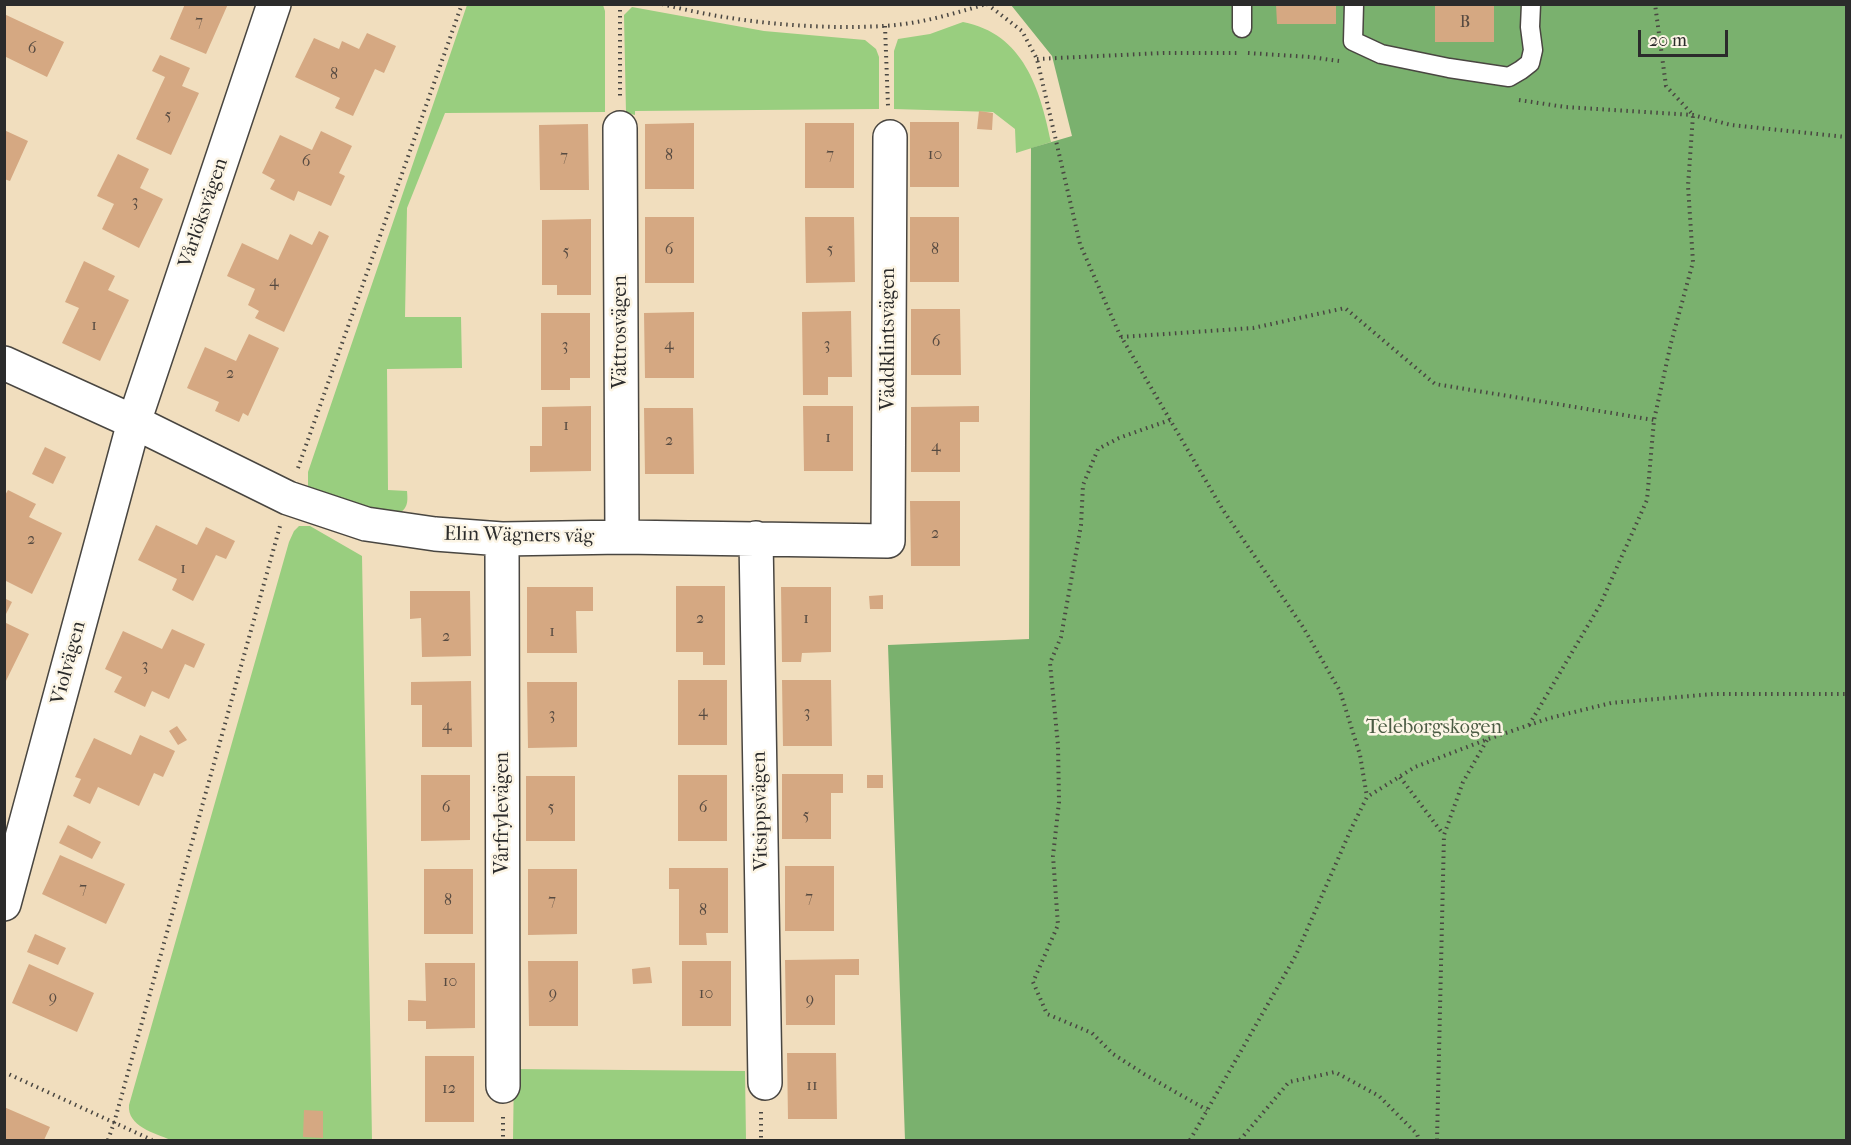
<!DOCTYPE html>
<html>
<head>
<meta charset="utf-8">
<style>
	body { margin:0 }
	#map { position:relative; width:1851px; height:1145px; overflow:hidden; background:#f1debe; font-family:"IM FELL French Canon",serif }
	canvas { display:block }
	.frame { position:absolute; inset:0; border:6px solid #2b2b2b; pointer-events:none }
	.scale { position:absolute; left:1638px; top:30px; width:90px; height:27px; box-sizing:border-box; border:3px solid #2b2b2b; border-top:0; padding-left:8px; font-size:18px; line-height:21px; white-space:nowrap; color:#2b2b2b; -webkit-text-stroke:4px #fcf5e5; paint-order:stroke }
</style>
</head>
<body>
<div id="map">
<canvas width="1851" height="1145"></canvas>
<div class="frame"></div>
<div class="scale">20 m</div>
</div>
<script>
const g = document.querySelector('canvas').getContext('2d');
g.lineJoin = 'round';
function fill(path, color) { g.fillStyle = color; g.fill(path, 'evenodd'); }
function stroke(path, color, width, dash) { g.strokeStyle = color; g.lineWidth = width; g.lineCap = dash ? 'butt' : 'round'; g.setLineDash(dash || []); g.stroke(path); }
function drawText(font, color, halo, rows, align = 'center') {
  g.font = font + ' "IM FELL French Canon",serif'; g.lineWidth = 5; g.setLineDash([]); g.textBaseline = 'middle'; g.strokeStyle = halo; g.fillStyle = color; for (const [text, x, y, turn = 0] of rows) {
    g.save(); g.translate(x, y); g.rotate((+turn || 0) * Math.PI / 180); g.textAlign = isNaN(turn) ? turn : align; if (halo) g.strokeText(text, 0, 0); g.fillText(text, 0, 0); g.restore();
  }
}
fill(new Path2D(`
	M467,5H603L605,11V112L445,113L407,208L405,317H461L462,368L387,369L388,490L407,491C408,503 408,509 396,515L311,491L308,486V472Z
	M632,7L764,31L865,40L876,49L879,57V109L635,111V115L626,113L624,15Z
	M963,22C1024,34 1040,89 1051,142L1016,153L1015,129L993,112L894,109V51L898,39L930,34Z
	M299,526H310L362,556L372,1140H171C154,1133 127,1126 129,1105L289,542L294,531Z
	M514,1069L745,1071L746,1140H513Z`), '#99ce7f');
fill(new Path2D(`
	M1011,5H1846V1140H905L888,645L1029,639L1031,148L1072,136L1052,56Z`), '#7ab16e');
fill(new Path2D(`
	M185,4H228L206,54L170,39Z
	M1276,4H1336V24H1277Z
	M1435,4H1494V42H1435Z
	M4,14L64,42L47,77L4,56Z
	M367,33L396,46L384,73L375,69L353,116L335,108L340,98L295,77L314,38L339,49L342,41L359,49Z
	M160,55L190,68L182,86L199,93L171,155L136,139L165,77L152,71Z
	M979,111L993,113L992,130L977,129Z
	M910,122H959V187H910Z
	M694,123V189H645V124Z
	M805,123H854V188H805Z
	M588,124L589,190H540L539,125Z
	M4,130L28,141L10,181L4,179Z
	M321,131L352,146L339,173L345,176L331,206L298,191L294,201L270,189L275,180L262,173L280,135L312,150Z
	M118,154L149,169L140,188L163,199L139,248L102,229L114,204L97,196Z
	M645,217H694V283H645Z
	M805,217H854L855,282L806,283Z
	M910,217H959V282H910Z
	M591,219V295H557V285H542V220Z
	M319,231L329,236L284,332L255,318L259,311L248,305L255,289L227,276L242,243L278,260L290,234L312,245Z
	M84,261L115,276L108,290L129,300L100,361L62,343L79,308L65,302Z
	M911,309H960L961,375H911Z
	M851,311L852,377H828V395H803L802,312Z
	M694,312V378H645L644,313Z
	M541,313H590V378H570V390H541Z
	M249,334L279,348L248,416L243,413L239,422L215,411L219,402L187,388L205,347L236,361Z
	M591,406V471L530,472V446H542V407Z
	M803,406H853V471H804Z
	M979,406V422H960V472H911V407Z
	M644,408H693L694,474H645Z
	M45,447L66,457L53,484L32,474Z
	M8,490L36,504L29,517L62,533L32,594L4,580V497Z
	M910,501H960V566H911Z
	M156,525L197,545L206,527L235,541L226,559L216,555L193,601L172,590L177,579L138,560Z
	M676,586H725V665H703V652H676Z
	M527,587H593V611H576L577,653H527Z
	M781,587H831V652L802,653L801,662H782Z
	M410,591H470L471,656L422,657L421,618L410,619Z
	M883,595V609H870L869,596Z
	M4,598L12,602L4,618Z
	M4,622L29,634L4,685Z
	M172,629L205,644L194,668L185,664L169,699L152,691L145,707L114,692L122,677L105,669L123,631L162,649Z
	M678,680H727V745H678Z
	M782,680H831L832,746H783Z
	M471,681L472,747H422V705H411V682Z
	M527,682H577V747L528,748Z
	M177,726L187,740L178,745L169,731Z
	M140,735L175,751L163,777L154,773L139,806L98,787L90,804L73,796L81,779L75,777L94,738L131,755Z
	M782,774H843V793H831V839H782Z
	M421,775H470V840L421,841Z
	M678,775H727V841H678Z
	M867,775H883V788H867Z
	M526,776H575V841H526Z
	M68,825L101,842L92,859L59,843Z
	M60,855L125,884L106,924L42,894Z
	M785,866H834V931H785Z
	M669,868H728V933H706L707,945H679V889H669Z
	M424,869H473V934H424Z
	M528,869H577V934L528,935Z
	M35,934L66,948L58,965L27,952Z
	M859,959V975H835V1025H786L785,960Z
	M528,961H578V1026H529Z
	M682,961H731V1026H682Z
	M425,963H475V1028L426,1029V1021H408V1000L426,1001Z
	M29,964L94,993L77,1032L12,1003Z
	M650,967L652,983L633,984L632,969Z
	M787,1053H836L837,1119H788Z
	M425,1056H474V1122H425Z
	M4,1107L50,1127L44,1140H4Z
	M304,1110L323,1111V1138L303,1137Z`), '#d5a882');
const service = new Path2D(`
	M1354,4L1353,41L1381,54L1449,68L1509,77L1521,70L1530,63L1533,50L1530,27L1531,4
	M1242,28V4`);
const minor = new Path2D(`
	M620,128L622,537
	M4,363L134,422L288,498L366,524L435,534L502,539L622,537L888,541L890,137
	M756,538L765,1083
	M502,539L503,1086
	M4,904L134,422L274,4`);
stroke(service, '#494641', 21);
stroke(minor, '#494641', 36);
stroke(new Path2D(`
	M620,4V97
	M662,4C731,22 813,30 884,26C919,24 953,14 986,4
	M987,4L1022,31L1037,59L1080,244L1119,333L1223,510L1303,627L1340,691L1360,755L1367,797
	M885,26L888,106
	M1248,53L1310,57L1339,61
	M1037,59L1163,53H1237
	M1519,100L1565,107L1693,115L1731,125L1846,137
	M1121,337L1253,328L1345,308L1435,384L1654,420
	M1170,420L1119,438L1098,449L1083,485L1081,525L1061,637L1050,663L1058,745L1059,802L1053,856L1058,925L1033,982L1047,1014L1092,1033L1113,1054L1144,1074L1207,1110
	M298,468L462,4
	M1529,725L1600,605L1647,500L1654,420L1671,343L1693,262L1688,186L1693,115L1666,86L1655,4
	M1400,777L1443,834
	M4,1072L152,1140
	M761,1112V1140
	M503,1117V1140
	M108,1140L114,1123L280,526
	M1190,1140L1296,955L1352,827L1367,797L1415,767L1488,739L1550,718L1611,703L1713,694H1846
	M1240,1140L1289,1082L1335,1072L1379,1096L1417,1134L1419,1140
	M1437,1140L1444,835L1463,782L1487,740`), '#494641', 4, [1.5, 4.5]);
stroke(service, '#fff', 18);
stroke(minor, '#fff', 33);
drawText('16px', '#564a41', null, [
	["7",199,22],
	["B",1465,23],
	["6",32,49],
	["8",334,75],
	["5",168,116],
	["7",830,155],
	["10",935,155],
	["8",669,156],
	["7",564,157],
	["6",306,162],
	["3",135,202],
	["6",669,250],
	["5",830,250],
	["8",935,250],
	["5",566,252],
	["4",274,282],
	["1",94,326],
	["6",936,342],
	["4",669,345],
	["3",827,345],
	["3",565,346],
	["2",230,374],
	["1",566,426],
	["1",828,438],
	["2",669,441],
	["4",936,447],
	["2",935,534],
	["2",31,540],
	["1",183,569],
	["2",700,619],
	["1",806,619],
	["1",552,632],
	["2",446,637],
	["3",145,666],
	["4",703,712],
	["3",807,713],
	["3",552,715],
	["4",447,726],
	["6",446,808],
	["5",551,808],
	["6",703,808],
	["5",806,816],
	["7",83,889],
	["7",809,898],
	["8",448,901],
	["7",552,901],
	["8",703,911],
	["10",450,982],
	["9",553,994],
	["10",706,994],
	["9",53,998],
	["9",810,1000],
	["11",812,1086],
	["12",449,1089]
]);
drawText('20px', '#2b2b2b', '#fcf5e5', [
	["Vårlöksvägen",204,213,-71],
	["Vättrosvägen",621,332,-90],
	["Väddklintsvägen",889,339,-90],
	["Elin Wägners väg",519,536,1],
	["Violvägen",69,663,-75],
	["Vitsippsvägen",761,811,-91],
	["Vårfrylevägen",503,813,-90]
]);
drawText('20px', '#4c5c44', '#fcf5e5', [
	["Teleborgskogen",1434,728]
]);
</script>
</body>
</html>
